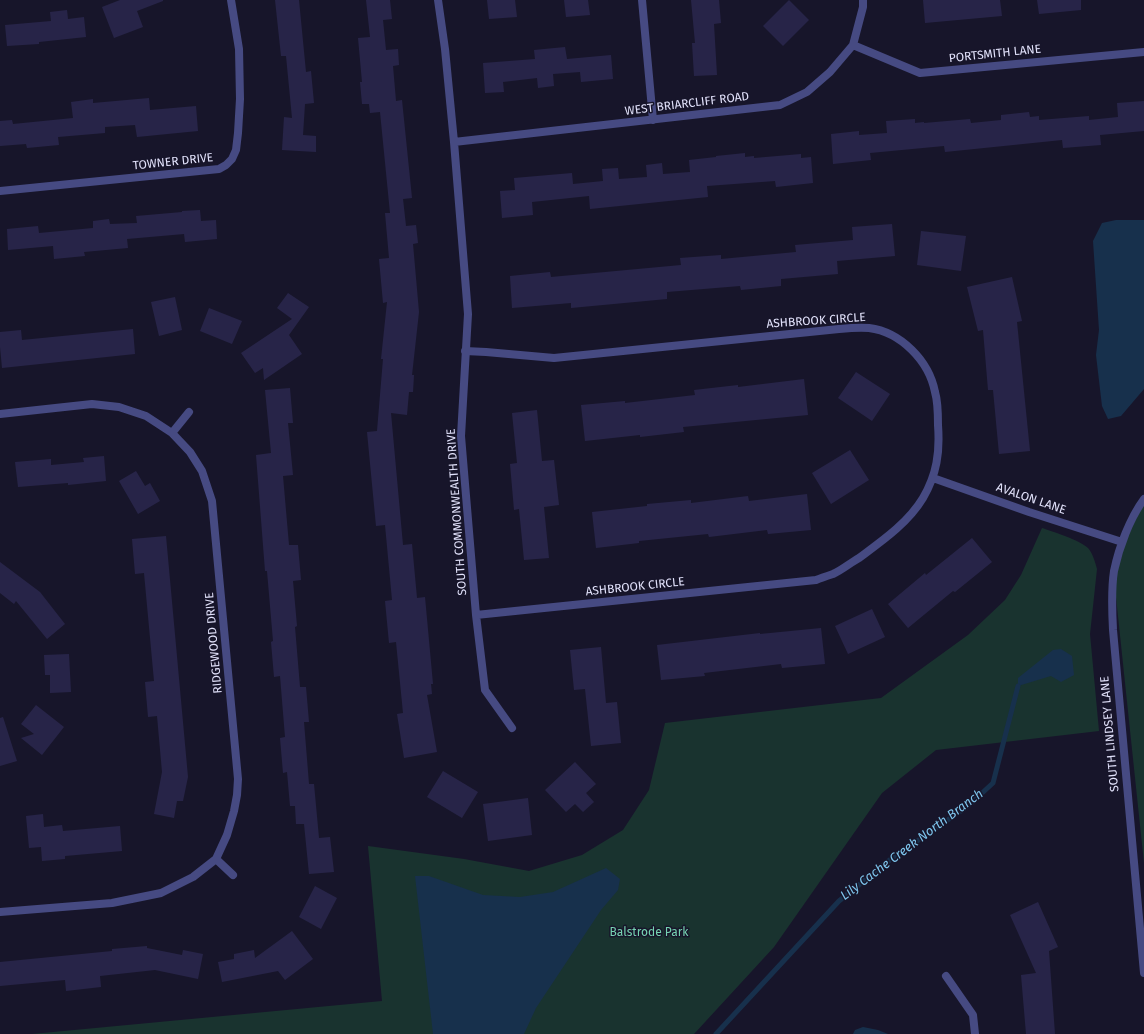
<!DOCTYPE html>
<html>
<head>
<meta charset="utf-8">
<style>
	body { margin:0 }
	canvas { display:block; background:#17152a }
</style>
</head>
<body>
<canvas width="1144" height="1034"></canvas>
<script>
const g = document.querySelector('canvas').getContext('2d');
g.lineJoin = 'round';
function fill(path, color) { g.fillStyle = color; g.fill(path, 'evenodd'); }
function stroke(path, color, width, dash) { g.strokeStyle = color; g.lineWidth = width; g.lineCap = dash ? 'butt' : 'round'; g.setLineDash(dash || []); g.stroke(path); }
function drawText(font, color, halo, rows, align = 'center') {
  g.font = font + ' "Fira Sans",sans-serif'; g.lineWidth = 3; g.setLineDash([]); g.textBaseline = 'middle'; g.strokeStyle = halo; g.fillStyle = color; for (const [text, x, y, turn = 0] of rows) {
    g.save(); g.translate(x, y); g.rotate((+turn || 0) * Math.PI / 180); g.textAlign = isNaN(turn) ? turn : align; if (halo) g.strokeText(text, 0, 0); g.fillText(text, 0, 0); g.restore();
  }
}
fill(new Path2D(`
	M1144,500V863L1114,578L1122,542Z
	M1042,528C1054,532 1079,540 1088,548C1093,554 1095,562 1097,569L1090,634L1099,731L936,750L882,793L774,947L694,1034H32L382,1001L368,846L464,859L529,871L582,855L623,830L649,790L665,723L881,698L968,635L1005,600L1021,575Z`), '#19332f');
fill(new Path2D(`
	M1116,220H1144V389L1121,416L1108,419L1102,406L1096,355L1099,330L1093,241L1102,223Z
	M1061,649L1072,656L1074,675L1061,682L1051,676L1018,686V678L1053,650Z
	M606,868L620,879L618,890L601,910L536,1008L524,1034H433L415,876H429L483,895L520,897L553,892Z
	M863,1027L878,1030L888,1034H853L855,1030Z`), '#17304c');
stroke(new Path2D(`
	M716,1034L839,901L891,859L968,806L993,783L1018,686`), '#17304c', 5);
fill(new Path2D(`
	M120,0H163V1L137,11L143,27L114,38L102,7Z
	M275,0H299L306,72L311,71L314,103L305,104L303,135L316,136V152L282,150L284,117L292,118L286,56H281Z
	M366,0H390L392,19L383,20L386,50L398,49L399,65L393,66L396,101L402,100L412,198L403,199L406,226L416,225L418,243L413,244L419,312L412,375H414L413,392H409L407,415L391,413L403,545L412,544L417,598L425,597L433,684H431L432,694L427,695L437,752L404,758L397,714L403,713L396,642L389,643L385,601L392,600L385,525L376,526L367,432L377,431L383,359H381L387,302L383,303L379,259L389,258L385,213H390L380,112L370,113L369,104H362L360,82H362L358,38L370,37Z
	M487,0H515L517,17L489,19Z
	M564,0H588L590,15L566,17Z
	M691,0H719L721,23L714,24L717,75L694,76L692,43H695Z
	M789,0L809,20L783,46L763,26Z
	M923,0H1000L1002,16L925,23Z
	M1037,0H1081V10L1039,14Z
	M67,10L68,19L84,17L86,37L39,42V44L7,46L5,25L51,21L50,12Z
	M565,47L567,59L611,55L613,79L581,82L580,72L553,74L554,86L538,88L537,78L503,82L504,92L485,93L483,63L535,59L534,50Z
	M149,98L150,110L196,106L198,131L137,137L135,125L105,127V133L58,137L59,145L27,148L26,144L0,146V121L12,120L13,124L73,118L71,102L93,99V103Z
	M1144,101V131L1100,135L1101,145L1063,148L1062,140L945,152L944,146L870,153L871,160L833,164L831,134L859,131V135L887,133L886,121L915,119V123L924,122V123L970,119L971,123L1001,120V115L1029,112L1030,117L1039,116V120L1089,116V120L1118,117L1117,103Z
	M745,153V157L754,156V158L801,154V158L811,157L813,183L776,187L775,181L707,186L708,197L590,209L589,196L532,202L533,215L502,218L500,191L515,190L514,178L572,173L573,184L603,181L602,169L618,168L619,179L647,177L646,165L662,163L663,174L690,172L689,160L716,157V156Z
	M200,210L201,221L216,220L217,239L185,242L184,234L127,239L128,248L84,252L85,256L54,259L53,246L8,250L7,229L38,226L39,233L93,228V221L109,219L110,224L137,223L136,216L182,212V211Z
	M892,224L895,256L837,261L838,274L781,279V286L741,290L740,286L667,292V299L571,308V303L512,308L510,276L550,272L551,277L681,265L680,258L721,255V259L796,252L795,245L853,240L852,227Z
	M921,231L966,236L961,271L917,265Z
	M1012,277L1022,321L1017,322L1030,451L999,454L993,390H988L983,330L978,331L967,287Z
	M288,293L309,307L289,335L302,354L264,380L263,368L255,373L241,353L292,319L277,308Z
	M175,297L182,330L159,336L151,302Z
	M209,308L242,321L232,344L200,331Z
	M133,329L135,354L2,368L0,347V332L21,330L22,340Z
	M856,372L890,394L872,421L838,398Z
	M804,379L808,415L683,427L684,432L640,437V435L585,441L581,405L625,401V403L695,395L694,390L738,385V387Z
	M290,388L293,423H288L293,475L283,476L289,545H298L301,580L293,581L297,626L295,627L300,687H306L309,722H304L309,784H314L319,838L330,837L334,872L309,874L304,824H296L295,806H290L287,772L283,773L280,738L285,737L280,676L274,677L271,642L273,641L267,571H265L256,455L271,453L265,390Z
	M537,410L542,461L554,460L559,505L544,507L549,558L524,560L519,509L514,510L510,464L517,463L512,413Z
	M850,450L869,480L831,504L812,473Z
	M104,456L106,481L68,485V483L18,487L15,462L51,459V465L84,462L83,458Z
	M136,471L145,486L150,483L160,501L138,514L119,481Z
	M807,494L811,530L768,534L767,530L709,537L708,534L639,541V543L596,548L592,512L647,506V504L691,500V503L748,496L749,501Z
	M166,536L188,777L183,801H177L174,818L154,814L162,772L157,716L148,717L145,682L154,681L144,573L135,574L132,539Z
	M972,538L992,562L955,592L953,591L908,628L888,604L925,573L926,575Z
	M0,562L40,592L65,624L47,639L16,601L14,604L0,593Z
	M872,609L885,637L848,654L835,626Z
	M821,628L825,664L782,668L781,664L704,673L705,676L661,680L657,645L760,633V634Z
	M601,647L606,703L617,702L621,743L591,746L585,689L574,690L570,650Z
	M69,654L71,692L50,693V675H45L44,655Z
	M36,705L64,727L42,755L21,738L34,734L21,724Z
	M3,717L17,761L0,766V718Z
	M575,762L596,784L586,793L594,802L583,812L575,804L566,812L545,790Z
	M443,771L478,792L462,818L427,797Z
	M528,798L532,835L488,841L483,804Z
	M43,814L44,827L62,825L63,831L120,826L122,851L65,856V859L42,861L41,847L29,848L26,816Z
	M315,886L337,898L321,929L299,917Z
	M1038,902L1058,947L1049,951L1055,1034H1026L1021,975L1036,973L1010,915Z
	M292,931L313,959L285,980L278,971L222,982L218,962L234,959V954L254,950L255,958Z
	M147,946V948L182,955L183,950L203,954L198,979L155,970L100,976L101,987L66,991L65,980L0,986V962L112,951V949Z`), '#272448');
stroke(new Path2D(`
	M438,0L445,49L454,142L468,314L461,436L476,615L485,690L512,728
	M642,0L653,120
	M853,45L920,73L1144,52
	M454,142L780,105L807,92L830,72L853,45L863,7V0
	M0,191L219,169L226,165L232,159L236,150L238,133L240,99L239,49L231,0
	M465,351L486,352L554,358L839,329C849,328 859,327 869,328C901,332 929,361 935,392C938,402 938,414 938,425C940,452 937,474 923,498C908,523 882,541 859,558C850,563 842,570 833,574C827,576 821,578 816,580L476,615
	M0,414L92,404L119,407L146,416L172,433L190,452L202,471L212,501L238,779L237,795L234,811L227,835L216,859L193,877L161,893L112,903L0,912
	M172,433L189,412
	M933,478L1029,512L1122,542
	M1144,499C1130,518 1119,547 1114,571C1111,590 1112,611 1113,630L1144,973
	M216,859L233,875
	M946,976L973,1015L975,1034`), '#464a82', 8);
drawText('12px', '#e2e2fb', '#17152a', [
	["PORTSMITH LANE",995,54,-6],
	["WEST BRIARCLIFF ROAD",687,104,-7],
	["TOWNER DRIVE",173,162,-6],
	["ASHBROOK CIRCLE",816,321,-4],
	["AVALON LANE",1031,499,19],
	["SOUTH COMMONWEALTH DRIVE",457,512,-94],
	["ASHBROOK CIRCLE",635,587,-6],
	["RIDGEWOOD DRIVE",214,643,-95],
	["SOUTH LINDSEY LANE",1110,734,-95]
]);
drawText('12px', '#76d3b2', '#17152a', [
	["Balstrode Park",649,933]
]);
drawText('italic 13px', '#7ec5ed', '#17152a', [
	["Lily Cache Creek North Branch",912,845,-37]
]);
</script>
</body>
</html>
